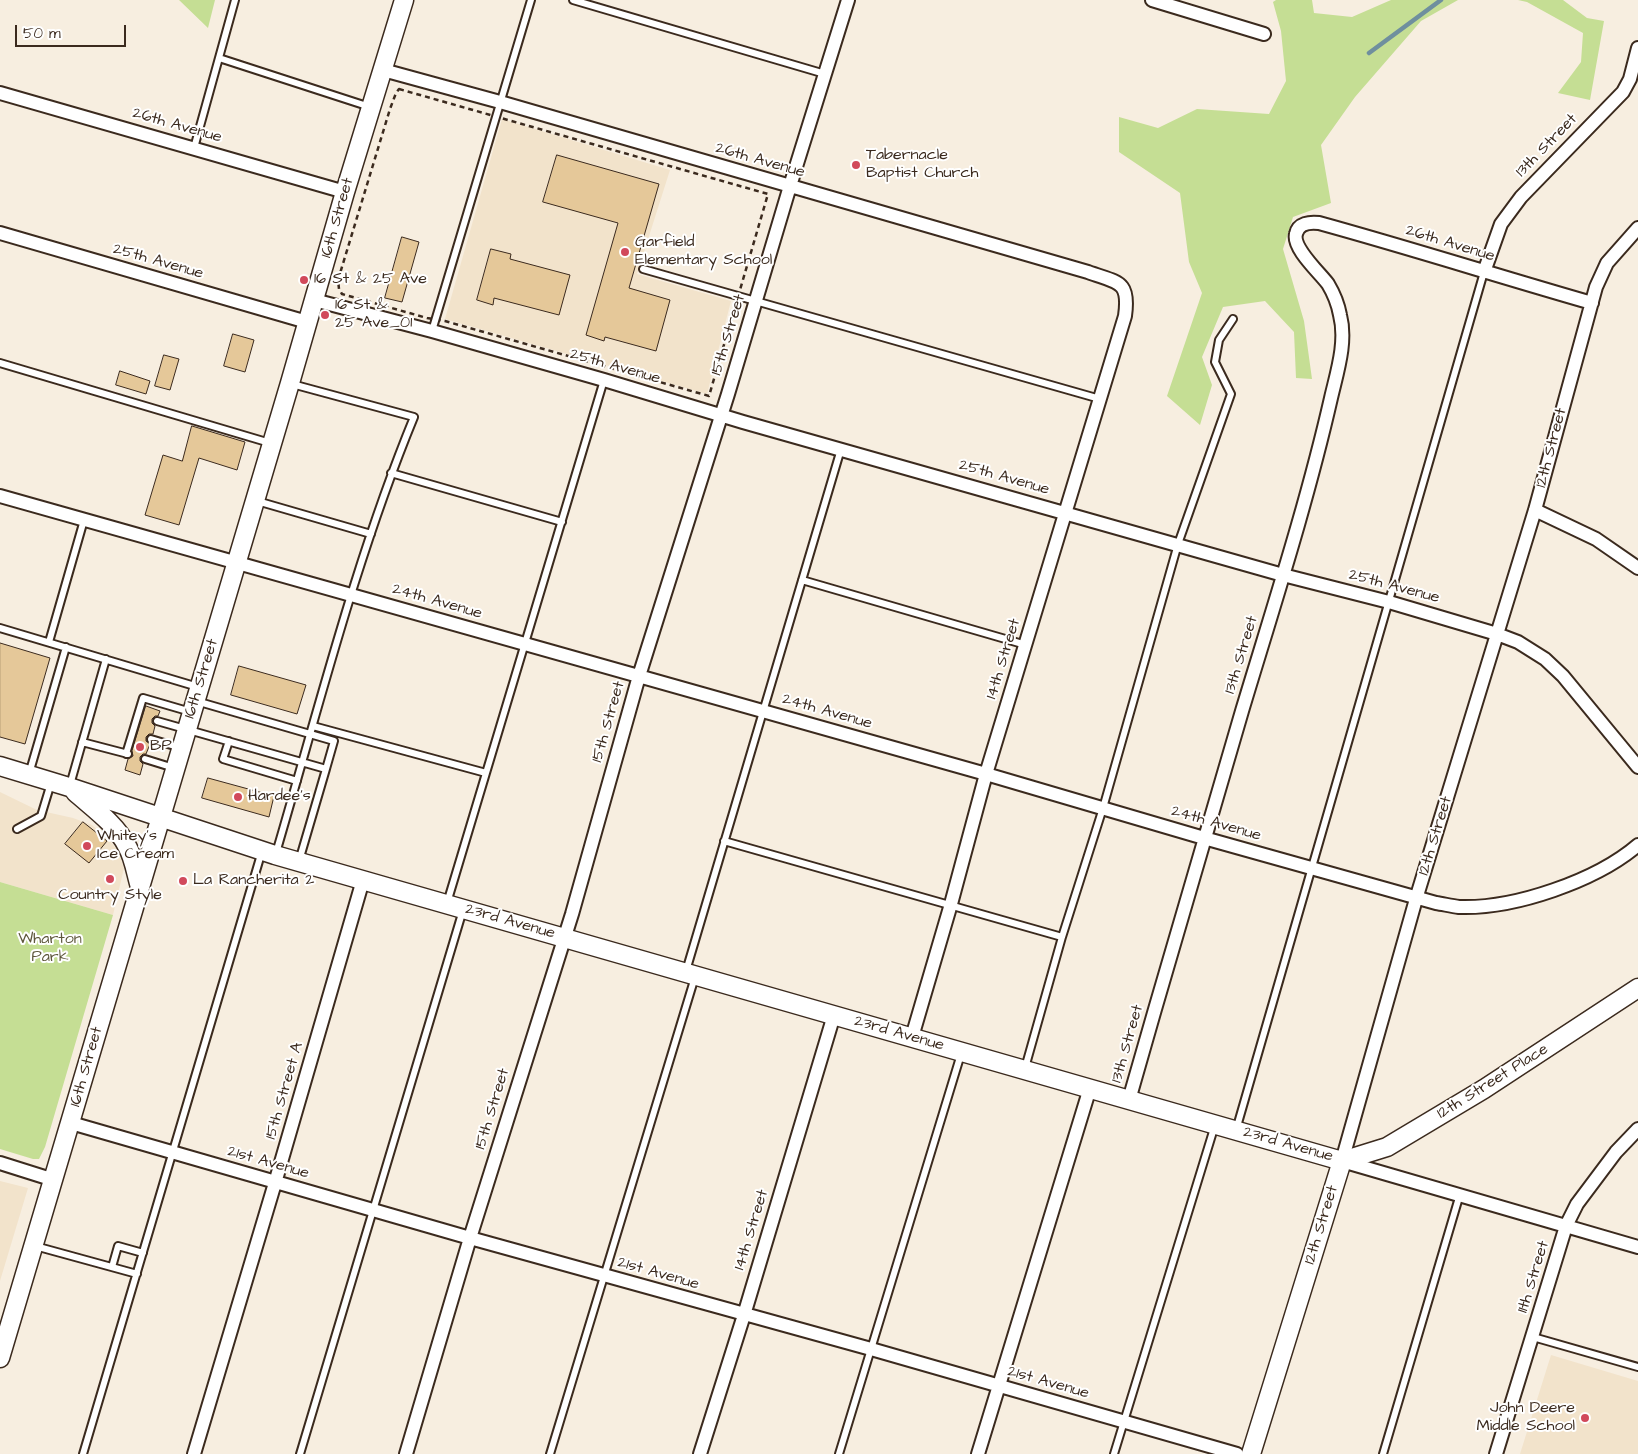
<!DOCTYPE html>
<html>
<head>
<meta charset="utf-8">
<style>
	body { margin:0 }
	#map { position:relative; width:1638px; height:1454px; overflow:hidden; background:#f7eee0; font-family:"Architects Daughter",sans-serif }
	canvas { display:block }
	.scale { position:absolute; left:15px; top:25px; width:111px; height:22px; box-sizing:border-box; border:2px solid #3b2a1e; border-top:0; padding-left:6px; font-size:15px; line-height:18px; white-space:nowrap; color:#3b2a1e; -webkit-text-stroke:4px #fff; paint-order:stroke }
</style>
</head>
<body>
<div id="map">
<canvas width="1638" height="1454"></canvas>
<div class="scale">50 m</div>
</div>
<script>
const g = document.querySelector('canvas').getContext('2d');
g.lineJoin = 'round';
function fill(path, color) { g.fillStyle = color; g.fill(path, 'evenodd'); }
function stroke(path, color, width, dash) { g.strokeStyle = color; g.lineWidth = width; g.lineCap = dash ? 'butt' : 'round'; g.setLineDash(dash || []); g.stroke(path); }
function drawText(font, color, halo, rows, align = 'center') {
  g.font = font + ' "Architects Daughter",sans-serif'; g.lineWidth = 4; g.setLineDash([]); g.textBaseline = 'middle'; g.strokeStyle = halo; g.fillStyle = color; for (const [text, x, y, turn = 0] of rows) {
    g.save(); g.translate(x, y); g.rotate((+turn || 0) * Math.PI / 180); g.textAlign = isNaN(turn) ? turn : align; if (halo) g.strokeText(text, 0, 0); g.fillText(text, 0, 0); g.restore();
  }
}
fill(new Path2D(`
	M502,119L670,170L637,274L731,301L707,394L445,319Z
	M0,792L37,810L73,818L92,825L109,840L118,851L124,868L113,915L0,882Z
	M0,1181L28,1188L0,1281Z
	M1551,1355L1638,1381V1454H1520Z`), '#f2e3cb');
fill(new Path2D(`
	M179,0H215L208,28Z
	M1276,0H1312L1314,13L1352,17L1391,0H1458L1421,21L1355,97L1321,145L1331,203L1293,217L1283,249L1304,321L1312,379L1296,378L1294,332L1265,301L1223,307L1202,357L1212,385L1200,425L1167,396L1202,293L1189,262L1180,193L1119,152V117L1158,128L1197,109L1269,114L1286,81L1281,31L1273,2Z
	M1518,0H1563L1587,18L1604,21L1590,100L1558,93L1581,62L1583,33L1527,2Z
	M0,882L113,915L45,1147L39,1159H33L0,1149Z`), '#c5de94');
stroke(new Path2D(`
	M1369,53L1441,0`), '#6f8f9e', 4.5);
const building = new Path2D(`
	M557,155L659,184L629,288L670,300L656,351L605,337L604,341L586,335L618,223L543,202Z
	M402,237L419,242L402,302L385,298Z
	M491,249L511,254L510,259L570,275L559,315L494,298L493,305L477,300Z
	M233,334L254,340L245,372L224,366Z
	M164,355L179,359L170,390L155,386Z
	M120,371L150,381L146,394L116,385Z
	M192,426L245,442L237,470L199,458L179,525L145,515L163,455L182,461Z
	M0,643L50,658L25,744L0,737Z
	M239,666L306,685L297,714L231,695Z
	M146,706L160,711L158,716H155L152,719V723L155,726L153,734H149L146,737V741L150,744L146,754H143L140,757V761L143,764L140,775L125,770L128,759L133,756L132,751Z
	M208,778L274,796L269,817L202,798Z
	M83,822L107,841L89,863L65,844Z`);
fill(building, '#e5c899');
stroke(building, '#3b2a1e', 1);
const lane = new Path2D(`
	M573,0L825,74
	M219,58L370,107
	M194,148L235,0
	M643,269L1100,399
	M432,331L531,0
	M0,363L270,443
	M391,473L562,522
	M257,501L371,534
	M802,580L1026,645
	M0,628L198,687
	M49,642L84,520
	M196,701L334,741L326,769
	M157,721L326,769L299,861
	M313,726L486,773
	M151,739L181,748
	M229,741L223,759L297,781
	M82,742L128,754
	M126,754L143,698L191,712
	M145,759L174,768
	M29,774L66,647
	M70,785L106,659
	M17,829L41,816L51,783
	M724,841L1062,937
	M276,853C319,707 356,558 414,417L292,384
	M447,903L604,380
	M686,971L841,449
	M1025,1068L1062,937L1103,808L1178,544L1231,394L1215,362L1219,340L1233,319
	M1236,1130L1484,272
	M35,1246L137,1274
	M112,1267L118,1246L143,1253
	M1533,1337L1638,1367
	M83,1454L262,851
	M300,1454L463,910
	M550,1454L695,977
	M839,1454L961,1054
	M1114,1454L1215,1125
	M1383,1454L1460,1194`);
const street = new Path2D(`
	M1152,0L1264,34
	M383,70L500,102L1088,272C1118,283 1130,280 1125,316L986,774L951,904L912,1037
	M0,93L345,192
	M1638,228L1607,263L1596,287L1535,510L1416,899L1342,1161L1638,1247
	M0,233L307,322
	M1484,272L1501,224L1521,197L1623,92L1630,79L1638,48
	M314,300L432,331L604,380L743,422L1283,575L1389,602L1497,634L1518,642L1545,659L1563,676L1638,767
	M0,496L986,774L1204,838L1436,903C1443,904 1451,906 1459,907C1514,909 1596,881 1638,845
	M1535,510L1596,539L1638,568
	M1129,1100C1166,970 1204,840 1242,711C1273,608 1307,503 1331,398C1337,372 1347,342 1340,315C1338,304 1334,294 1328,284C1320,273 1292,248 1296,234C1298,223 1310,222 1319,223C1410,248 1501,277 1592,303
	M71,1123L470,1238L871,1349L1237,1454
	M0,1163L54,1180
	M194,1454L275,1183L363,880
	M406,1454L470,1238L572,914L639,676L728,394L790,186L848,0
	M700,1454L744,1315L834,1015
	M978,1454L1090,1088
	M1496,1454L1566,1226L1577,1204L1616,1152L1638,1129`);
const secondary = new Path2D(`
	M0,766L69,787L275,855L1342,1161
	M75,792C93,808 116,824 127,846C134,858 136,874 140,887
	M1342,1161L1387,1147L1484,1089L1638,988
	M0,1358L290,383L345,192L404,0
	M1251,1454L1342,1161`);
stroke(lane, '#3b2a1e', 10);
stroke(street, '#3b2a1e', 16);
stroke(secondary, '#3b2a1e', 21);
stroke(new Path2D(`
	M399,89L768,194L709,396L445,321L427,318L342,294L339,289L338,280L390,109L396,93Z`), '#3b2a1e', 2.5, [5, 4]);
stroke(lane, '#fff', 6);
stroke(street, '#fff', 12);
stroke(secondary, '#fff', 18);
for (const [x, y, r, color] of [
	[856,165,5,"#d1495b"],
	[625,252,5,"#d1495b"],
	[304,280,5,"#d1495b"],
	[325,315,5,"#d1495b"],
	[140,747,5,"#d1495b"],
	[238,797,5,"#d1495b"],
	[87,846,5,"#d1495b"],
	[110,879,5,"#d1495b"],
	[183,881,5,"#d1495b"],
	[1585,1418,5,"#d1495b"]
]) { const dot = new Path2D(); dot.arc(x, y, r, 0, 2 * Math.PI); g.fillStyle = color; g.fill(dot); stroke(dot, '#fff', 2); }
drawText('16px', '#3b2a1e', '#fff', [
	["26th Avenue",177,126,16],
	["13th Street",1547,146,-46],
	["26th Avenue",760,161,16],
	["16th Street",338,218,-74],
	["26th Avenue",1450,244,17],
	["25th Avenue",158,262,16],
	["15th Street",729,335,-73],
	["25th Avenue",615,367,16],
	["12th Street",1552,448,-75],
	["25th Avenue",1004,478,16],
	["25th Avenue",1394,587,15],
	["24th Avenue",437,602,16],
	["13th Street",1242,655,-73],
	["14th Street",1004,659,-73],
	["16th Street",202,679,-73],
	["24th Avenue",827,712,16],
	["15th Street",609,722,-74],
	["24th Avenue",1216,824,16],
	["12th Street",1436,836,-73],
	["23rd Avenue",510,922,16],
	["23rd Avenue",899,1034,16],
	["13th Street",1128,1044,-74],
	["16th Street",87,1067,-74],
	["12th Street Place",1493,1082,-32],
	["15th Street A",285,1091,-74],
	["15th Street",493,1109,-73],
	["23rd Avenue",1288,1145,16],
	["21st Avenue",268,1163,16],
	["12th Street",1322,1225,-73],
	["14th Street",752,1230,-73],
	["21st Avenue",658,1274,16],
	["11th Street",1534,1277,-73],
	["21st Avenue",1048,1383,16]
]);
drawText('16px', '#3b2a1e', '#fff', [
	["Tabernacle",866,156],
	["Baptist Church",866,174],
	["Garfield",635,243],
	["Elementary School",635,261],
	["16 St & 25 Ave",314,280],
	["16 St &",335,306],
	["25 Ave_01",335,324],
	["BP",150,747],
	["Hardee's",248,797],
	["Whitey's",97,837],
	["Ice Cream",97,855],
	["La Rancherita 2",193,881],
	["Country Style",110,896,"center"],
	["John Deere",1575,1409,"right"],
	["Middle School",1575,1427,"right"]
], 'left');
drawText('16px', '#5e573c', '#fff', [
	["Wharton",50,940],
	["Park",50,958]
]);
</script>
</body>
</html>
